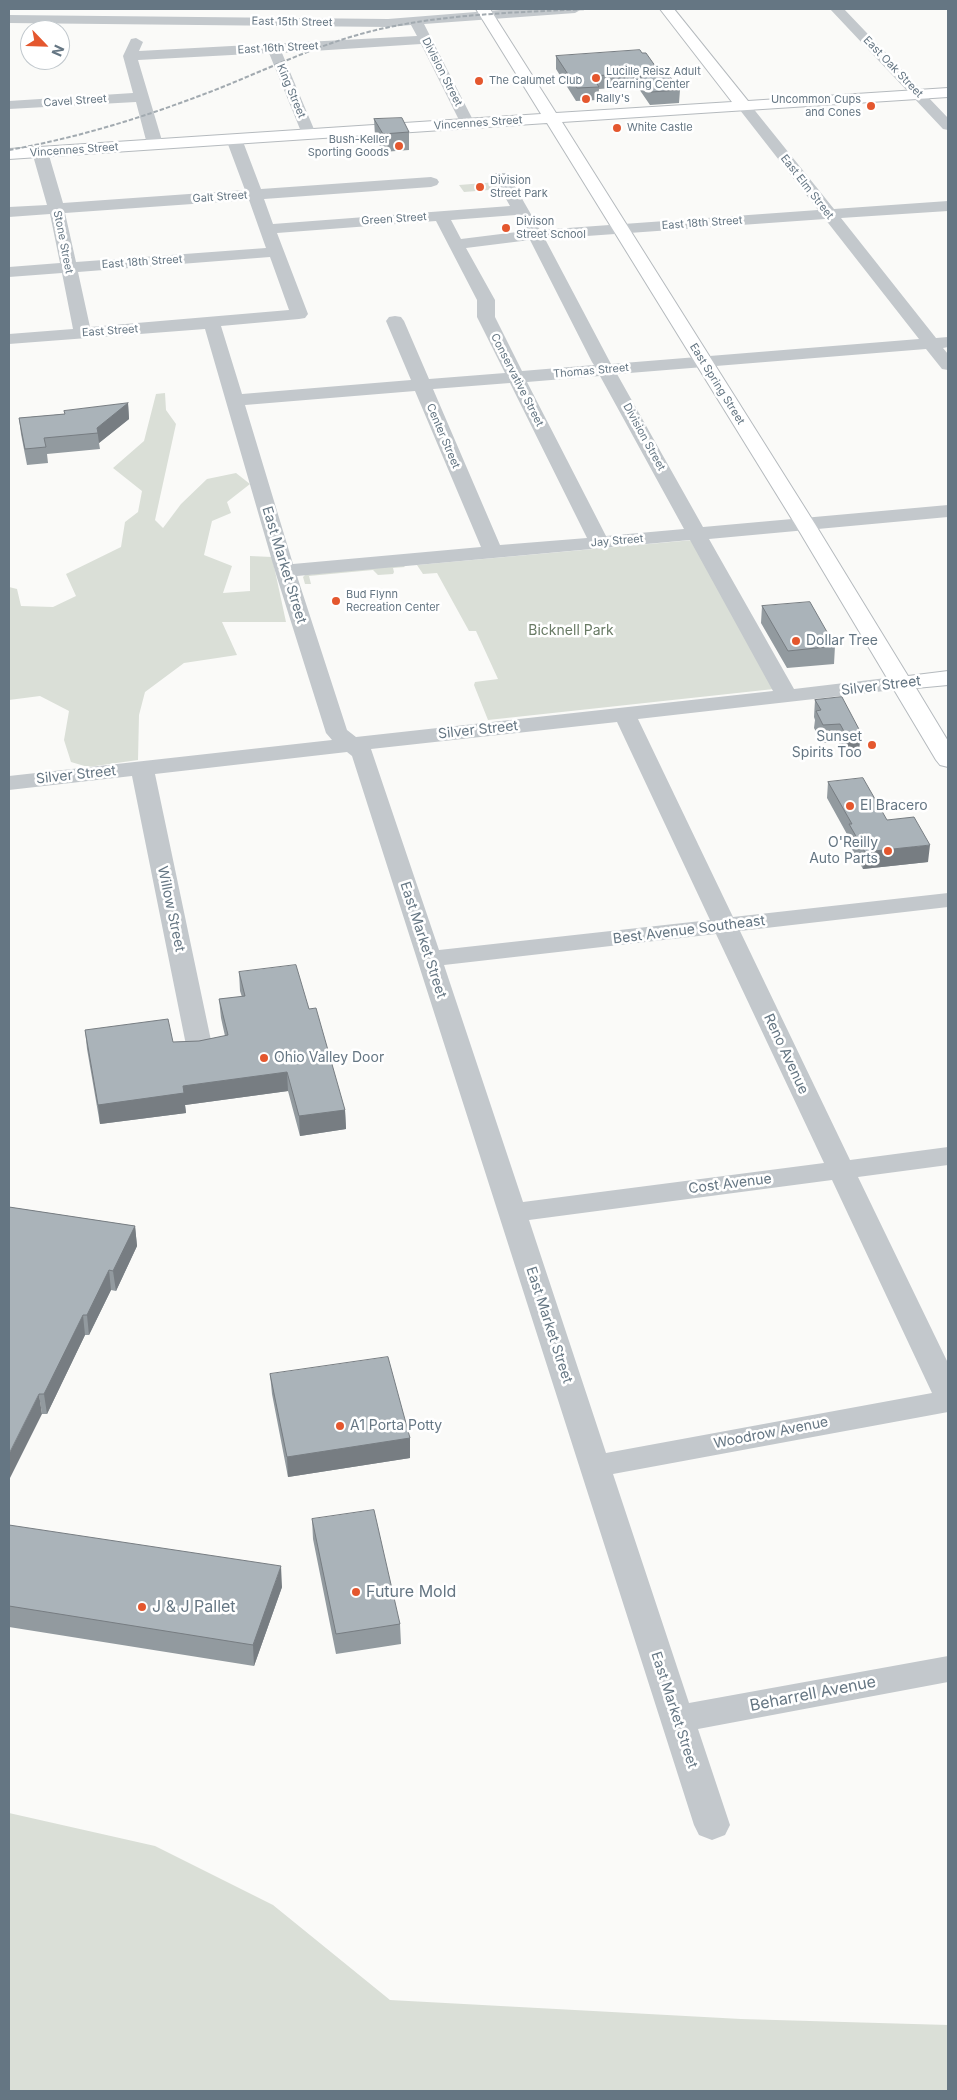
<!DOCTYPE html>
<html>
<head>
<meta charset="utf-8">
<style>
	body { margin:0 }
	#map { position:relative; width:957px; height:2100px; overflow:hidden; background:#fafaf8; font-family:Inter,sans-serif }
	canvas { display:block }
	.frame { position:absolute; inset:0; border:10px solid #657683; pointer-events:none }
	.north { position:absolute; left:20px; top:20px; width:50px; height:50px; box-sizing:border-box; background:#fff; border:1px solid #c1c8cd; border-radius:50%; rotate:114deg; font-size:14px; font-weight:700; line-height:20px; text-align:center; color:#657683 }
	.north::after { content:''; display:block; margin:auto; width:18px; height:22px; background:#e4572e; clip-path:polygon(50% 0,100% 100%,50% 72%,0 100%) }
</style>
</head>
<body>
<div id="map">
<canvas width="957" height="2100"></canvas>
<div class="frame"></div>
<div class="north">N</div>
</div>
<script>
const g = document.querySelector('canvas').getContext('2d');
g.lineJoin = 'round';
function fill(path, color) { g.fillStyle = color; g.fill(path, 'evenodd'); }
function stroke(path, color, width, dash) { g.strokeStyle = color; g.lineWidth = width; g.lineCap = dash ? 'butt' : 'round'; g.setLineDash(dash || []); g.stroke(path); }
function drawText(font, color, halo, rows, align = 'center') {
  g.font = font + ' Inter,sans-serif'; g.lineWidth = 5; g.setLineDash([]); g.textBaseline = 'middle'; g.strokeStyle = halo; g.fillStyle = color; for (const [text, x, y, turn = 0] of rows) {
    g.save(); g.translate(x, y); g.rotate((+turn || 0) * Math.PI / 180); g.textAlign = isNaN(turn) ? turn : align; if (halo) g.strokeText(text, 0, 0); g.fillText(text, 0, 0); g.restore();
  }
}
fill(new Path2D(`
	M497,182L502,189L464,192L459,185Z
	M165,393L166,410L176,424L155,520L163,528L181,504L207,479L236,473L250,484L227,502L231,513L212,521L204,555L232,566L223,593L250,591V556L272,557L286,622H222L237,655L184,663L145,692L139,715L138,760L88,767L71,762L64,740L69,711L40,696L9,700V587L17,589L21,606L53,607L76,596L66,574L121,547L125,522L138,512L142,491L113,468L144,441L156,394Z
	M693,540L774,689L488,720L474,685L475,682L498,679L476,631H469L437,573L423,574L417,565Z
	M403,565L405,567L393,568L394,572L393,574L378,575L373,570L309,576L311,584H305L303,577L305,575Z
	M9,1813L155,1846L273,1905L390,2000L741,2019L948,2025V2091H9Z`), '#dadfd7');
const major = new Path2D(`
	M476,9H490L556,113L732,102L660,9H674L748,101L948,88V97L562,122L815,524L908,676L948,671V685L916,688L948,741V767L940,765L936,760L795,524L547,123L9,159V149L541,114Z`);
stroke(major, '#b5babe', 2);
fill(new Path2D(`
	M513,9H582L575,13L424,24L475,124L473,127H463L461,124L421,44L282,53L316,134L314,137H304L302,134L269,53L138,60L163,144L160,147H150L147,144L136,102L9,109V101L133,93L123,56L131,39L136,38L143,42L139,51L417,36L411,25L388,27L9,23V15L388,19Z
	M830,9H844L948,118V130L943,129Z
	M743,101L748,102L834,209L948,201V211L841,218L936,338L948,337V347L943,348L948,354V370L942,369L926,349L617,374L703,527L948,505V517L709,539L794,689L903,676L911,678L914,683L911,688L638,719L733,917L948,893V907L740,931L850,1160L948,1147V1165L858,1177L948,1363V1412L613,1474L689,1703L948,1656V1682L698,1729L730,1825L725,1835L712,1840L699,1835L694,1825L352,756L347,752L155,774L213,1050L209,1056L200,1058L191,1056L187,1050L132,776L9,790V776L332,740L326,733L275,571L205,329L9,344V334L73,329L62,273L9,277V267L60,263L50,214L9,217V207L47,205L32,152L35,149H45L48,152L63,203L245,190L226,139L229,136H239L242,139L261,189L431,177L437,179L439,182L437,185L431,187L264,199L273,224L510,206L493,176L496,173H506L509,176L540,230L818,210L736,105L738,102ZM249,200L266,248L76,262L65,213ZM516,215L525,231L461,239L451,220ZM825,219L919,339L611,364L545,239ZM436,221L477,300V317L505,373L429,379L404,321L401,317L395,316L389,317L386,321L411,380L242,394L221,326L299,319L305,318L308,314L277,233ZM530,240L592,362L594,365L522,371L495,317V300L466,248ZM270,257L289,310L90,327L78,272ZM600,376L684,529L606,536L527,382ZM510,383L587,538L500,545L433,389ZM415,391L481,547L293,564L245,405ZM690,540L773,691L356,737L347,730L297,576ZM617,722L710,920L439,950L371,749ZM716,934L824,1163L523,1202L444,965ZM832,1180L932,1393L606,1453L529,1220Z`), '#c3c8cc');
fill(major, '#fff');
stroke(new Path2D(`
	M9,150C82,137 151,115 220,88C262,71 303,52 347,38C424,14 507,13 587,9`), '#a2aab0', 2, [4.5, 2]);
fill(new Path2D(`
	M556,56L658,70L680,90L679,103L650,105L637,86L599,89L598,100L576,101L556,69Z
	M374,119L409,132V150L383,152L375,136Z
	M128,403L129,419L99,443L100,449L47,454L48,463L27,465L21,434L19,418L65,414L64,411Z
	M762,606L835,646L834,664L787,668L761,623Z
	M842,697L859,751L845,753L838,742L822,743L814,728L815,720L814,717L815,700Z
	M828,782L887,820L928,862L863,869L847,841L848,836L827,798Z
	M239,972L309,1009L345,1110L346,1129L300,1136L288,1091L185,1105L186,1113L100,1124L87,1049L85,1030L173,1042L199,1041L225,1036L221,1018L219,999L242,997L240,991Z
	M9,1207L135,1226L137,1246L116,1291L111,1290L89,1335H85L47,1414H42Z
	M270,1374L410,1438V1458L288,1477L272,1394Z
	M312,1519L400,1624L401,1644L336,1654L313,1539Z
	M9,1525L282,1587L254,1666L9,1627Z`), '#929a9f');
fill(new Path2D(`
	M128,403L129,419L99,443L97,428Z
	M861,733L859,751L845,753L846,735Z
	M930,845L928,862L863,869L865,852Z
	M287,1072L288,1091L185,1105L186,1113L100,1124L98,1105L183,1086Z
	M345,1110L346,1129L300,1136L299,1116Z
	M135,1226L137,1246L116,1291L113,1271Z
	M109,1270L111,1290L89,1335L87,1315Z
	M83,1315L85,1335L47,1414L44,1394Z
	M39,1394L42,1414L9,1480V1454Z
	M410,1438V1458L288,1477L287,1457Z
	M281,1566L282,1587L254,1666L253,1645Z`), '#777d82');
const building = new Path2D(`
	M640,50L642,53H646L658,70H665L680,90L651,92L638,73L592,76L599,87L577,88L556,56Z
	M402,118L409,132L383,134L374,119Z
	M128,403L97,428L98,433L44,438L46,447L25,449L19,418L65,414L64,411Z
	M810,602L835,646L788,651L762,606Z
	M842,697L861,733L846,735L840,724L823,725L816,711L821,710L815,700Z
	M863,778L887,820L914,817L930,845L865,852L849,824H852L828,782Z
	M296,965L309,1009L316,1008L345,1110L299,1116L287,1072L183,1086L184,1093L98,1105L85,1030L168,1019L173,1042L199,1041L228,1035L219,999L245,996L239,972Z
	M9,1207L135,1226L113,1271L109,1270L87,1315H83L44,1394H39L9,1454Z
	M388,1357L410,1438L287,1457L270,1374Z
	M374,1510L400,1624L336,1634L312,1519Z
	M9,1525L281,1566L253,1645L9,1606Z`);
fill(building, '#aab3b9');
stroke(building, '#777d82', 1);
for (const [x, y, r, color] of [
	[596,78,5,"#e4572e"],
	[479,81,5,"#e4572e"],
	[586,99,5,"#e4572e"],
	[871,106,5,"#e4572e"],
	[617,128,5,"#e4572e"],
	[399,146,5,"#e4572e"],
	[480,187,5,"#e4572e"],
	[506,228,5,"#e4572e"],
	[336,601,5,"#e4572e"],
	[796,641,5,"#e4572e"],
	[872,745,5,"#e4572e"],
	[850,806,5,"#e4572e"],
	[888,851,5,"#e4572e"],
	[264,1058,5,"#e4572e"],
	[340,1426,5,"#e4572e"],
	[356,1592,5,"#e4572e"],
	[142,1607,5,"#e4572e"]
]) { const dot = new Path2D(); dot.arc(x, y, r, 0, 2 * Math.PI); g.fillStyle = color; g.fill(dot); stroke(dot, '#fff', 2); }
drawText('11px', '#657683', '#fff', [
	["East 15th Street",292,22,1],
	["East 16th Street",278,48,-3],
	["East Oak Street",893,67,46],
	["Division Street",442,72,63],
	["King Street",291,91,67],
	["Cavel Street",75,101,-4],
	["Vincennes Street",478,123,-4],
	["Vincennes Street",74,150,-4],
	["East Elm Street",807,187,52],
	["Galt Street",220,197,-4],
	["Green Street",394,219,-4],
	["East 18th Street",702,223,-4],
	["Stone Street",63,242,79],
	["East 18th Street",142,262,-4],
	["East Street",110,331,-4],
	["Thomas Street",591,371,-5],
	["Conservative Street",517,380,63],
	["East Spring Street",717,384,58],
	["Center Street",443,436,67],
	["Division Street",644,437,61],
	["Jay Street",617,541,-5]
]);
drawText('11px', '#657683', '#fff', [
	["Lucille Reisz Adult",606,72],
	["Learning Center",606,85],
	["The Calumet Club",489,81],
	["Rally's",596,99],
	["Uncommon Cups",861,100,"right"],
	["and Cones",861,113,"right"],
	["White Castle",627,128],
	["Bush-Keller",389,140,"right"],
	["Sporting Goods",389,153,"right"],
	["Division",490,181],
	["Street Park",490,194],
	["Divison",516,222],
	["Street School",516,235],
	["Bud Flynn",346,595],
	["Recreation Center",346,608]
], 'left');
drawText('14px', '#657683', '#fff', [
	["East Market Street",284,565,73],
	["Silver Street",881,686,-7],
	["Silver Street",478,730,-6],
	["Silver Street",76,775,-6],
	["Willow Street",171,909,78],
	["Best Avenue Southeast",689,930,-7],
	["East Market Street",423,940,72],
	["Reno Avenue",786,1054,65],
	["Cost Avenue",730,1184,-7],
	["East Market Street",549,1325,72],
	["Woodrow Avenue",771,1433,-11],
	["East Market Street",674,1710,72]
]);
drawText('14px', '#687a64', '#fff', [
	["Bicknell Park",571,631]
]);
drawText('14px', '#657683', '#fff', [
	["Dollar Tree",806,641],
	["Sunset",862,737,"right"],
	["Spirits Too",862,753,"right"],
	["El Bracero",860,806],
	["O'Reilly",878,843,"right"],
	["Auto Parts",878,859,"right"],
	["Ohio Valley Door",274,1058],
	["A1 Porta Potty",350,1426]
], 'left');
drawText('16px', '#657683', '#fff', [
	["Future Mold",366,1592],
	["J & J Pallet",152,1607]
], 'left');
drawText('16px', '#657683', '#fff', [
	["Beharrell Avenue",813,1694,-11]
]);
</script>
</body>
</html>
